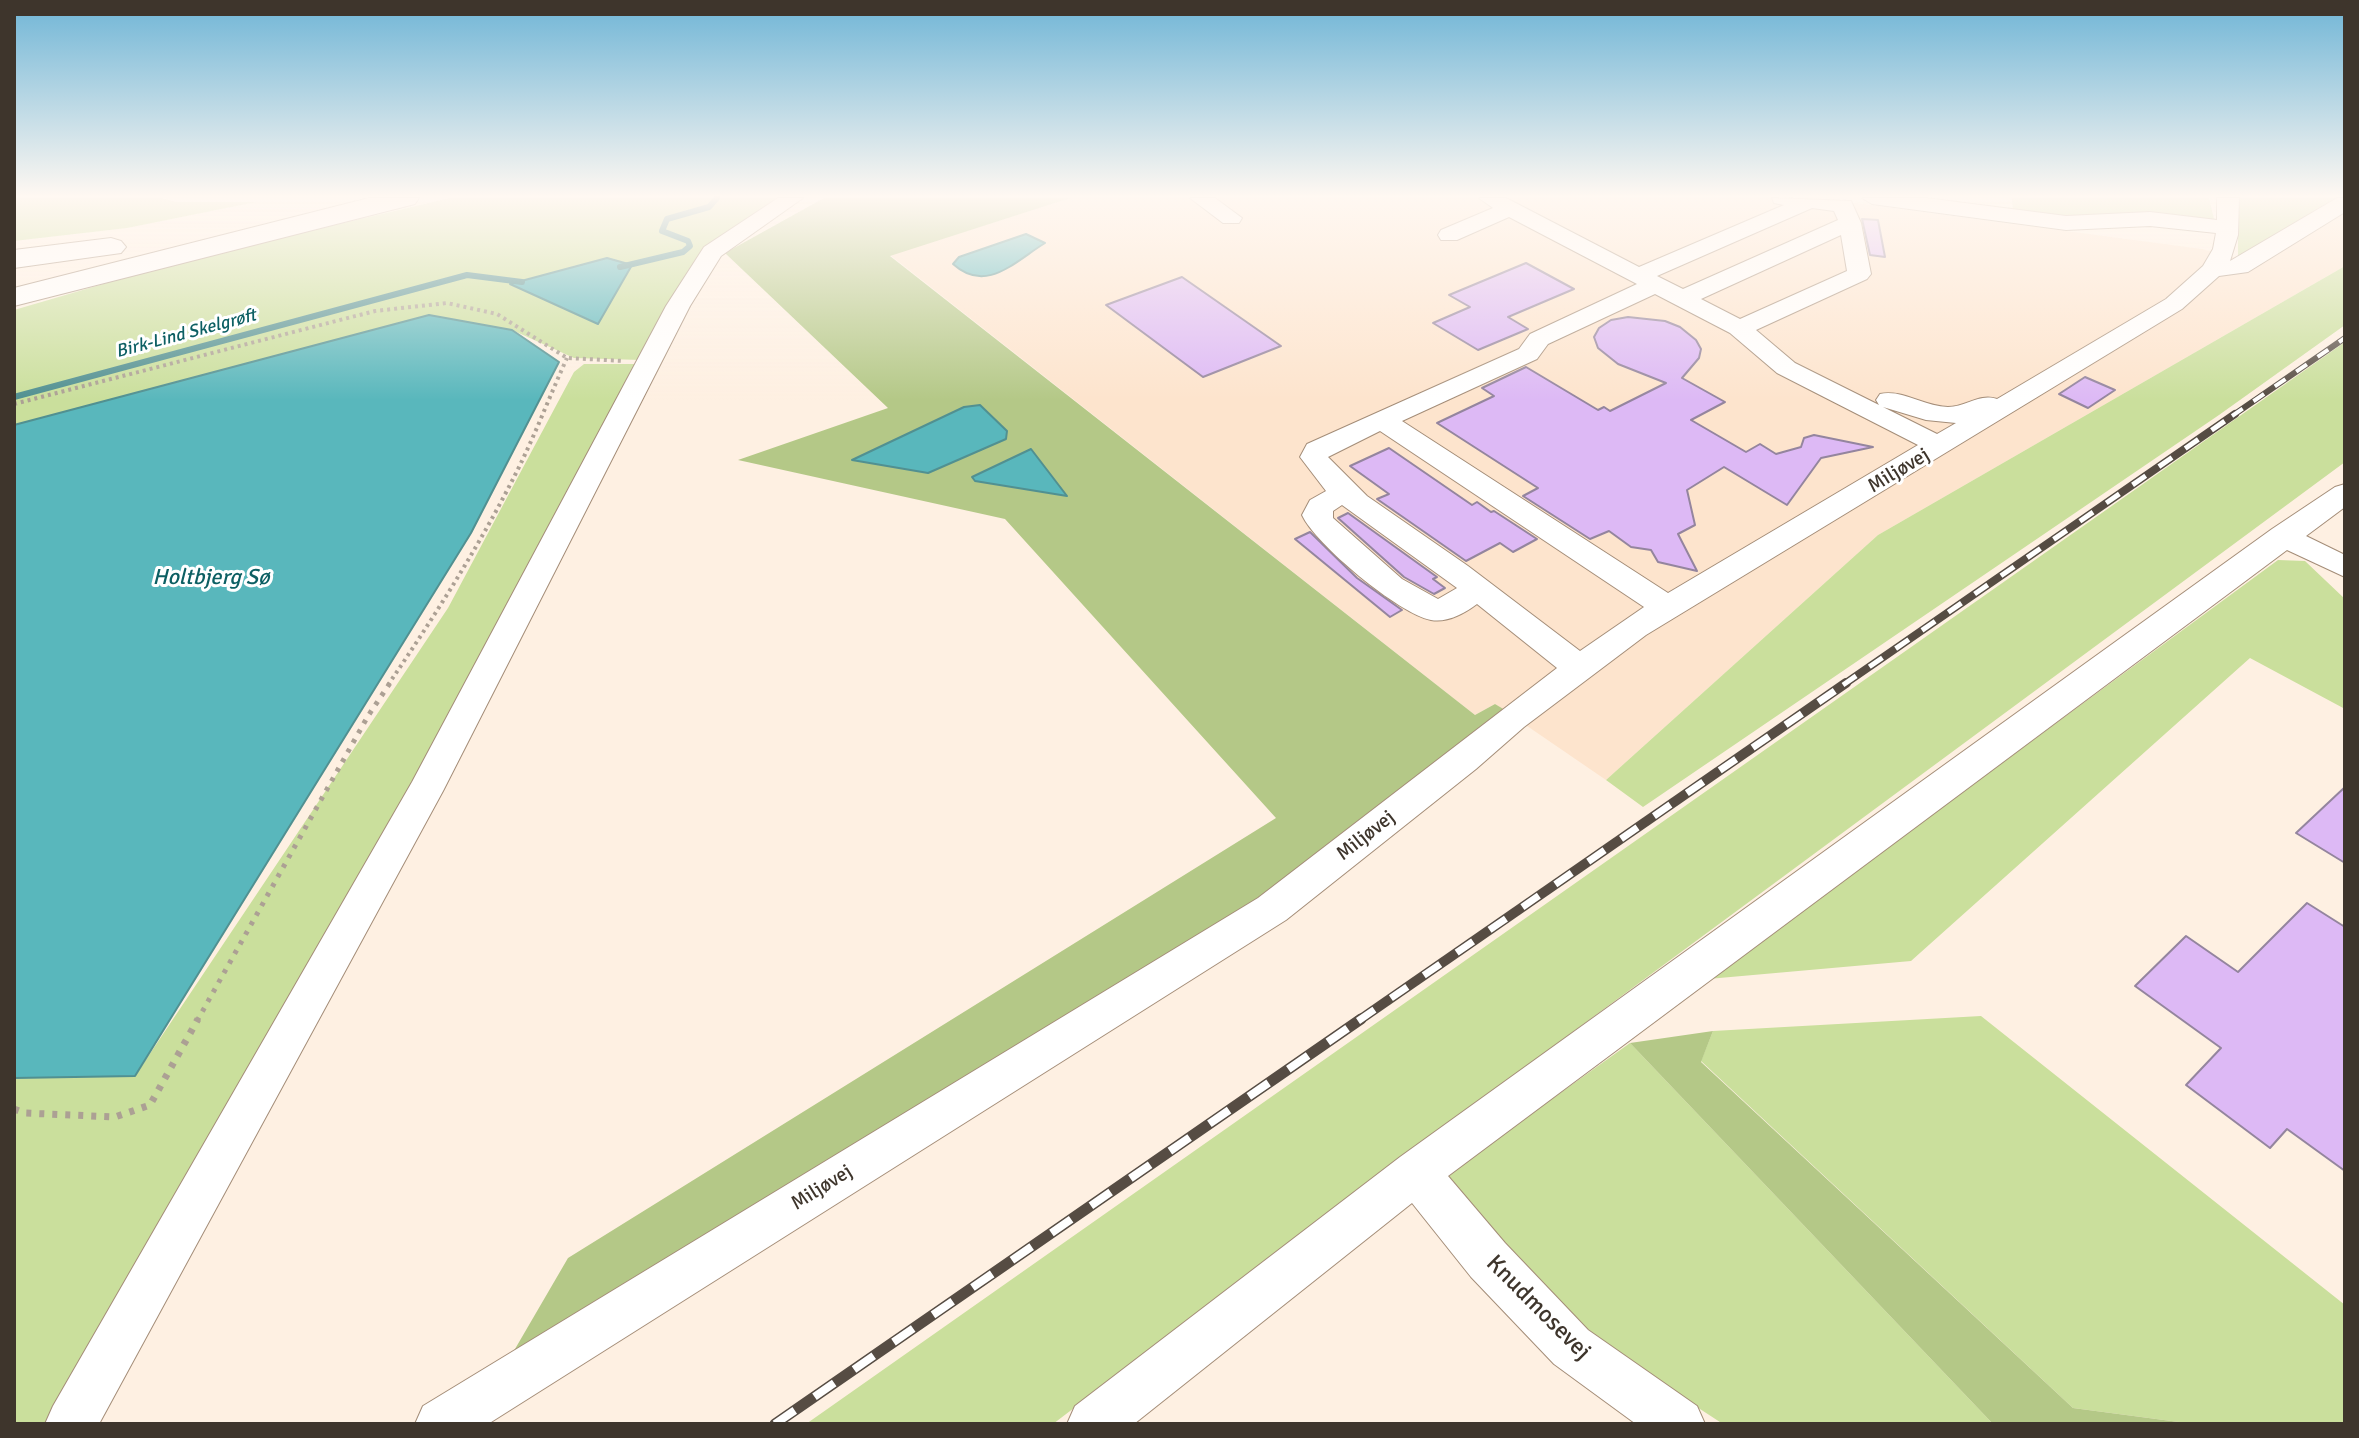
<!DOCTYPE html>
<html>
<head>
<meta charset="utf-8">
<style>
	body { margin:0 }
	#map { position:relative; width:2359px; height:1438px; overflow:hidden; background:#fef0e2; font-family:Signika,sans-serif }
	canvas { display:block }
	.frame { position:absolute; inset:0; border:16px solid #3e352c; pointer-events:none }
</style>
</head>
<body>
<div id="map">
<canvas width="2359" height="1438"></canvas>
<div class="frame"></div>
</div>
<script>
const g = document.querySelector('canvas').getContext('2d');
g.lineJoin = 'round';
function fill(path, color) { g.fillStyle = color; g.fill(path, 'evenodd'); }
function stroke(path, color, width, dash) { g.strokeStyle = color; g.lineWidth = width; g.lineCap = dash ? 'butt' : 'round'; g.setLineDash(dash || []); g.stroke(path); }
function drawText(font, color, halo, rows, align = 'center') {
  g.font = font + ' Signika,sans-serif'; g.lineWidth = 6; g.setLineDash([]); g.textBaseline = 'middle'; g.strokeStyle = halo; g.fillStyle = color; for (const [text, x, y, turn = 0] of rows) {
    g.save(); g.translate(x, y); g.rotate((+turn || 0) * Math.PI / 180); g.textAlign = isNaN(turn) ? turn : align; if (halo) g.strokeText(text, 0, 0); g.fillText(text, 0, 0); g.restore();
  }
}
fill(new Path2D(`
	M1070,198H1818L2202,249L2238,258L2335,198H2345V266L1878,535L1606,780L1495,704L1475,715L890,255Z`), '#fde4cd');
fill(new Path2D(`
	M14,198H163L175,202H256L127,228L14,241Z
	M450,198H786L707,251L641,360L574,358L512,330L429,315L14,425V310L189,259Z
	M2012,198H2209L2215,223H2066L2013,214Z
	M2238,198H2335L2238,258Z
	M2345,266V325L2219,415L1643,807L1606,780L1878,535Z
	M2345,342V462L1402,1158L1053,1424H806Z
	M584,364H640L459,705L58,1424H14V1078L135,1076L448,608L574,372Z
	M2278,560L2305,561L2345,599V709L2250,658L1911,961L1708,979Z
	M1981,1016L2345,1305V1424H2194L2073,1408L1701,1061L1713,1031Z
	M1630,1043L1993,1424H1723L1565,1321L1446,1175Z`), '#cadf9c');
fill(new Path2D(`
	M824,198H1070L890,256L1475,715L1495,704L1505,710L1264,896L508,1361L568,1258L1276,818L1005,519L738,460L888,408L725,253Z
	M1713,1031L1701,1062L2073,1408L2194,1424H1993L1630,1043Z`), '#b4c887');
const water = new Path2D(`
	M1026,234L1045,243C1014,262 986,294 953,264L959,257Z
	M607,258L632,265L598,324L510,284Z
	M429,315L512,330L559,362L471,533L135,1076L14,1078V425Z
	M980,405L1007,431L1006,439L928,473L852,460L964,407Z
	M1031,449L1067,496L975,481L972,477Z`);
fill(water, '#59b7bc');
stroke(water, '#519091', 2);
stroke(new Path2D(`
	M620,267L683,252L690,246L688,241L662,231L667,219L709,207L717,198
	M14,397L467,275L522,282`), '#519091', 6);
const building = new Path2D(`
	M1862,219L1878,220L1885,257L1870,255Z
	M1526,263L1574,289L1508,317L1528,329L1478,350L1433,323L1470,307L1449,295Z
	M1182,277L1281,346L1203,377L1106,305Z
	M1628,317L1665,321L1680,327L1696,340L1701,349L1699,358L1682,378L1725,402L1691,420L1746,452L1760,444L1776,454L1801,447L1804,438L1814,435L1873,447L1821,458L1787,505L1724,467L1687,490L1695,525L1678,534L1697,571L1658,562L1651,550L1631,547L1609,531L1590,539L1523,496L1538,488L1437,423L1494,396L1482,388L1526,367L1598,410L1604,407L1610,411L1666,383L1618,364L1598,348L1594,337L1599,328L1611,320Z
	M2085,377L2115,390L2088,408L2059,394Z
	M1389,448L1472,505L1477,502L1491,512L1494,511L1537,539L1513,552L1500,543L1466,561L1377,499L1389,494L1350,466Z
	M1348,513L1437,577L1433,579L1445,588L1434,594L1404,577L1338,518Z
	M1310,532L1357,578L1402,610L1390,617L1295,539Z
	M2345,787V863L2296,833Z
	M2307,903L2345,927V1171L2287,1129L2270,1148L2186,1085L2221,1048L2135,986L2186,936L2238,972Z`);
fill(building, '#ddb9f5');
stroke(building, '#94859e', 2);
const minor = new Path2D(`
	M778,198H803L721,256L690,306L443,791L99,1424H45L53,1406L412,782L666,306L704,247Z
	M1190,198H1215L1242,218L1239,223H1223Z
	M1479,198H1506L1639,267L1784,205L1774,203L1772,198L1851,201L1861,223L1871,274L1867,279L1756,330L1795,363L1879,405L1876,400L1880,394C1902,389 1925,407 1948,407C1966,407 1979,393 1997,399L2166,299L2203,266L2213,249L2216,233L2150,226L2066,230L1872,204L1862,198H1926L2066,216L2150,212L2217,220V198H2239L2238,235L2230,261L2337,198H2345V212L2248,272L2219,276L2182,309L1646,635L1524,727L1476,769L1286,920L488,1424H415L423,1406L1258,898L1557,668L1477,604C1465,613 1447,623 1431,620C1399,614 1315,544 1302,515L1310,500L1326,491L1300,457L1307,444L1519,349L1530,334L1637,284L1509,217L1457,240H1441L1438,235L1441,230L1493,208ZM1812,208L1834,211L1838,220L1683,289L1657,276ZM1841,235L1847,271L1740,319L1701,299ZM1655,294L1730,333L1777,373L1918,445L1668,593L1402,421L1537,359L1548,344ZM1883,407L1926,420L1956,423L1937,434ZM1380,431L1644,607L1580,651L1468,566L1367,496L1328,457ZM1342,505L1457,588L1438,599L1402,579L1333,518V511Z
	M2345,484V507L2306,536L2345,555V577L2287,550L1448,1176L1505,1243L1588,1330L1697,1406L1705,1424H1636L1554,1364L1471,1277L1412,1203L1134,1424H1067L1075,1406L1400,1157L2272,529L2335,487Z`);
const highway = new Path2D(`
	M369,198H419L415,204L14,306V288Z
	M111,238L121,241L126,247L121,253L14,268V250Z`);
stroke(minor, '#a48d78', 2);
stroke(highway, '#a48d78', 2);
stroke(new Path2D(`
	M14,404L375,311L447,303L497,314L567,358L624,361
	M388,685C436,614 482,542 520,465C537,430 551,393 567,358`), '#aca094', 4, [3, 4]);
stroke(new Path2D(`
	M197,1021L368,716L390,683`), '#aca094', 5, [4, 7]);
stroke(new Path2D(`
	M14,1109L25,1113L115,1117L150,1105L198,1019`), '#aca094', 7, [5, 8]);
fill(minor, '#fff');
fill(highway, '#fff');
const railFar3 = new Path2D(`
	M2232,416L2345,338`);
const railFar2 = new Path2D(`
	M1843,685L2235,414`);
const railFar1 = new Path2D(`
	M1358,1021L1846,683`);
const rail = new Path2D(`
	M775,1424L1361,1019`);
stroke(railFar3, '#564c43', 6);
stroke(railFar2, '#564c43', 8);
stroke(railFar1, '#564c43', 10);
stroke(rail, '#564c43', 11);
stroke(railFar3, '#fff', 4, [13]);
stroke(railFar2, '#fff', 5, [16]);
stroke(railFar1, '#fff', 7, [20]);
stroke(rail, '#fff', 8, [24]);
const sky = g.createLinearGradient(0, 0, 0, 400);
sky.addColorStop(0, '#6fb5d6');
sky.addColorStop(0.49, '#fff8f2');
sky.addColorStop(1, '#fff8f200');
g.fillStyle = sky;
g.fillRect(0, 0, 2359, 400);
drawText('italic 18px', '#0c5f63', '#fff', [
	["Birk-Lind Skelgrøft",186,334,-15]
]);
drawText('20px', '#3e352c', '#fff', [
	["Miljøvej",1899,471,-31],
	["Miljøvej",1366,836,-38],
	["Miljøvej",822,1188,-32]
]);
drawText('italic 22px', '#0c5f63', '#fff', [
	["Holtbjerg Sø",211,578]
]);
drawText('24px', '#3e352c', '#fff', [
	["Knudmosevej",1538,1308,45]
]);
</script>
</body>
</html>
